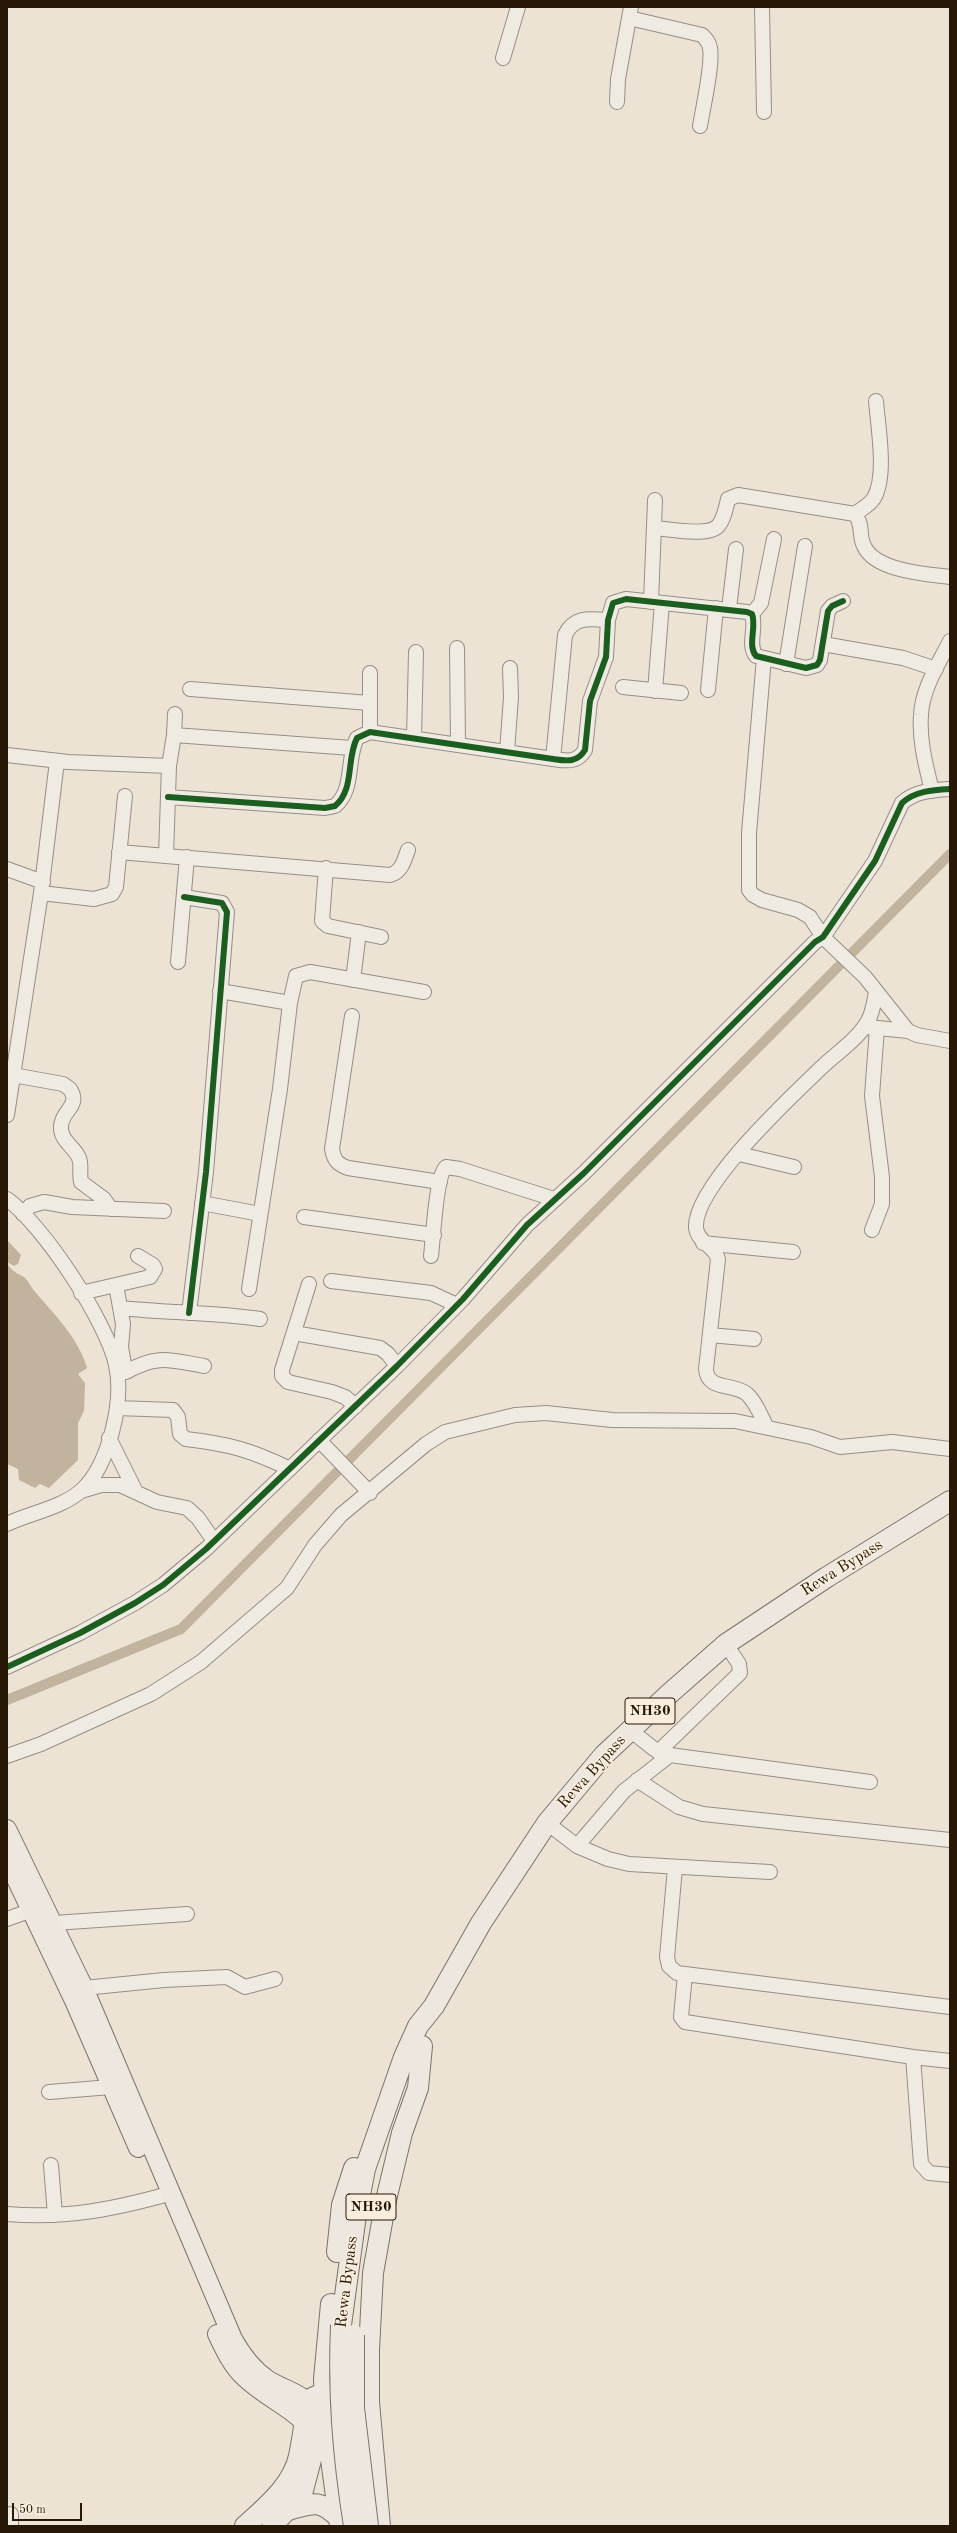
<!DOCTYPE html>
<html>
<head>
<meta charset="utf-8">
<style>
	body { margin:0 }
	#map { position:relative; width:957px; height:2533px; overflow:hidden; background:#ece3d5; font-family:"Old Standard TT",serif }
	canvas { display:block }
	.frame { position:absolute; inset:0; border:8px solid #271706; pointer-events:none }
	.scale { position:absolute; left:12px; top:2503px; width:70px; height:18px; box-sizing:border-box; border:2px solid #271706; border-top:0; padding-left:5px; font-size:12px; line-height:14px; white-space:nowrap; color:#271706; -webkit-text-stroke:3px #f9eedd; paint-order:stroke }
</style>
</head>
<body>
<div id="map">
<canvas width="957" height="2533"></canvas>
<div class="frame"></div>
<div class="scale">50 m</div>
</div>
<script>
const g = document.querySelector('canvas').getContext('2d');
g.lineJoin = 'round';
function fill(path, color) { g.fillStyle = color; g.fill(path, 'evenodd'); }
function stroke(path, color, width, dash) { g.strokeStyle = color; g.lineWidth = width; g.lineCap = dash ? 'butt' : 'round'; g.setLineDash(dash || []); g.stroke(path); }
function drawText(font, color, halo, rows, align = 'center') {
  g.font = font + ' "Old Standard TT",serif'; g.lineWidth = 3.5; g.setLineDash([]); g.textBaseline = 'middle'; g.strokeStyle = halo; g.fillStyle = color; for (const [text, x, y, turn = 0] of rows) {
    g.save(); g.translate(x, y); g.rotate((+turn || 0) * Math.PI / 180); g.textAlign = isNaN(turn) ? turn : align; if (halo) g.strokeText(text, 0, 0); g.fillText(text, 0, 0); g.restore();
  }
}
fill(new Path2D(`
	M7,1240L21,1255L18,1264L14,1266L7,1262Z
	M7,1263C15,1276 20,1272 27,1280C30,1284 32,1289 36,1293C55,1315 79,1339 87,1368L78,1374L85,1383L84,1411L78,1423V1460L49,1488L40,1484L35,1488L19,1480L18,1469L7,1464Z`), '#c2b39f');
stroke(new Path2D(`
	M7,1700L181,1629L950,854`), '#c2b39f', 10);
const minor = new Path2D(`
	M762,7L764,112
	M629,18L702,35C706,39 709,42 710,48C713,65 703,107 700,126
	M503,58L518,7
	M617,102L618,79L631,7
	M855,514C861,509 870,505 874,498C887,476 878,427 876,401
	M654,528C669,529 708,537 718,526C724,519 726,508 728,499L738,495L855,514C864,526 858,534 864,546C875,571 926,574 950,577
	M651,602L655,500
	M729,609L736,549
	M752,614L761,603L774,539
	M823,644L903,658L936,669
	M457,648L458,744
	M764,658L749,833V890L753,895L762,900L798,910L810,917L823,937L865,977L908,1031L917,1035L950,1041
	M786,664L805,546
	M623,687L681,693
	M190,689L370,703
	M708,690L716,608
	M655,691L662,603
	M370,732V673
	M174,735L175,714
	M414,738L416,652
	M507,752L511,697L510,668
	M7,755L68,762L169,766L174,735L352,748
	M553,759L565,635C574,616 589,619 608,620
	M932,791C926,766 919,741 921,715C922,689 939,663 950,641
	M168,797L325,808L335,806C355,789 346,759 357,738L370,732L553,759C567,761 577,763 585,750L590,701L606,657L608,620L613,603L626,599L747,612L752,614C757,627 747,645 756,656L806,668L817,665L820,660L828,611L832,606L843,601
	M119,852L390,875C402,872 404,860 408,850
	M166,856L169,766
	M326,868L322,921L328,926L381,937
	M7,869L43,882
	M41,893L94,899L112,894L116,887L125,796
	M184,897L222,903L227,912L206,1172L189,1313
	M178,962L187,857
	M353,980L359,932
	M220,991L290,1003
	M352,1016L332,1149C334,1160 337,1164 348,1168L440,1182
	M868,1027L908,1031
	M13,1075L63,1084L70,1089C81,1106 62,1110 61,1126C60,1141 74,1146 79,1158C82,1165 79,1174 81,1182L104,1199L111,1209
	M7,1115L41,893L57,761
	M739,1154L794,1167
	M7,1199C43,1225 107,1322 116,1365C124,1401 109,1465 82,1490C62,1508 30,1513 7,1524
	M202,1203L260,1214
	M23,1214L30,1206L44,1202L72,1207L164,1211
	M304,1217L434,1235
	M872,1230L882,1204V1177L872,1096L877,1028
	M703,1243L793,1252
	M431,1256C433,1240 436,1175 446,1167L460,1169L554,1199
	M331,1281L431,1293L457,1305
	M309,1284L282,1370V1376L288,1382L332,1392L345,1397L356,1406
	M116,1285L123,1324L121,1347L124,1364
	M249,1289L280,1089L290,1003L296,976L310,972L424,992
	M81,1293L150,1277L155,1269L153,1265L138,1256
	M120,1308C167,1313 214,1312 260,1319
	M294,1333L380,1348L388,1354L397,1366
	M710,1335L754,1339
	M126,1372C157,1354 170,1360 204,1366
	M117,1408L173,1410L178,1417L180,1434L186,1439C229,1444 251,1450 290,1469
	M766,1426C761,1416 756,1402 747,1394C734,1383 707,1391 706,1369L718,1259C715,1246 698,1243 696,1228C693,1187 793,1095 823,1066C838,1052 858,1039 868,1021C873,1012 874,1002 876,992
	M109,1438L135,1490
	M319,1440L370,1493
	M81,1491L101,1485H120L157,1502L187,1508L198,1518L214,1541
	M7,1667L80,1633L135,1603L163,1585L206,1549L397,1366L463,1299L527,1225L584,1173L815,942L823,937L875,861L902,803C915,791 933,790 950,789
	M630,1730L654,1749L670,1755L870,1782
	M658,1752L740,1673L739,1664L726,1644
	M7,1756L41,1744L151,1694L201,1662L287,1588L315,1545L341,1515L426,1444L445,1432L515,1415L546,1413L612,1420L735,1421L811,1437L840,1447L892,1442L950,1449
	M637,1780L679,1807L703,1814L950,1840
	M547,1823L577,1846L608,1859L629,1864L770,1872
	M577,1846L624,1791L670,1755
	M675,1868L667,1957L669,1966L677,1973L950,2007
	M7,1919L32,1910
	M45,1926L54,1923L187,1914
	M685,1974L681,2017L685,2022L913,2057L950,2061
	M84,1988L164,1980L227,1977L245,1987L275,1979
	M913,2057L921,2164L929,2173L950,2175
	M49,2092L111,2087
	M51,2165L55,2215
	M7,2214C67,2219 115,2209 172,2193
	M11,2526V2514`);
const major = new Path2D(`
	M7,1829L84,1988L233,2339C242,2355 252,2369 267,2379C285,2391 304,2392 315,2412
	M7,1860L75,2003L138,2148
	M217,2334C224,2349 232,2366 245,2378C266,2398 295,2409 313,2432`);
const highway = new Path2D(`
	M337,2252L342,2205L354,2168
	M331,2304L324,2379L326,2422L340,2526
	M341,2325L356,2215L365,2169L404,2057L418,2026L434,2006L481,1923L547,1823L604,1755L669,1694L726,1644L827,1577L950,1501
	M288,2510C313,2503 320,2499 339,2518
	M245,2526C266,2507 293,2485 299,2456C303,2437 305,2419 308,2400L325,2392H336
	M272,2526L302,2494L317,2437L326,2423
	M380,2526L369,2402V2350L373,2273L386,2200L402,2133L418,2088L422,2046`);
stroke(minor, '#968e85', 16);
stroke(major, '#7a7369', 20);
stroke(highway, '#7a7369', 22);
stroke(minor, '#efebe3', 14);
stroke(major, '#ede7df', 18);
stroke(highway, '#ede7df', 20);
const highwayBridge = new Path2D(`
	M341,2325C338,2395 343,2456 354,2526
	M354,2335V2408L368,2526`);
stroke(highwayBridge, '#7a7369', 22, []);
stroke(highwayBridge, '#ede7df', 20);
stroke(new Path2D(`
	M168,797L325,808L335,806C355,789 346,759 357,738L370,732L553,759C567,761 577,763 585,750L590,701L606,657L608,620L613,603L626,599L747,612L752,614C757,627 747,645 756,656L806,668L817,665L820,660L828,611L832,606L843,601
	M184,897L222,903L227,912L206,1172L189,1313
	M7,1667L80,1633L135,1603L163,1585L206,1549L397,1366L463,1299L527,1225L584,1173L815,942L823,937L875,861L902,803C915,791 933,790 950,789`), '#1b5e20', 6);
for (const [x, y, w] of [
	[650,1711,50],
	[371,2207,50]
]) { const box = new Path2D(); box.roundRect(x - w / 2, y - 13, w, 26, 3); g.fillStyle = '#f9eedd'; g.fill(box); stroke(box, '#271706', 1); }
drawText('bold 15px', '#271706', null, [
	["NH30",650,1711],
	["NH30",371,2207]
]);
drawText('16px', '#271706', '#f9eedd', [
	["Rewa Bypass",842,1568,-32],
	["Rewa Bypass",592,1772,-48],
	["Rewa Bypass",347,2282,-83]
]);
</script>
</body>
</html>
